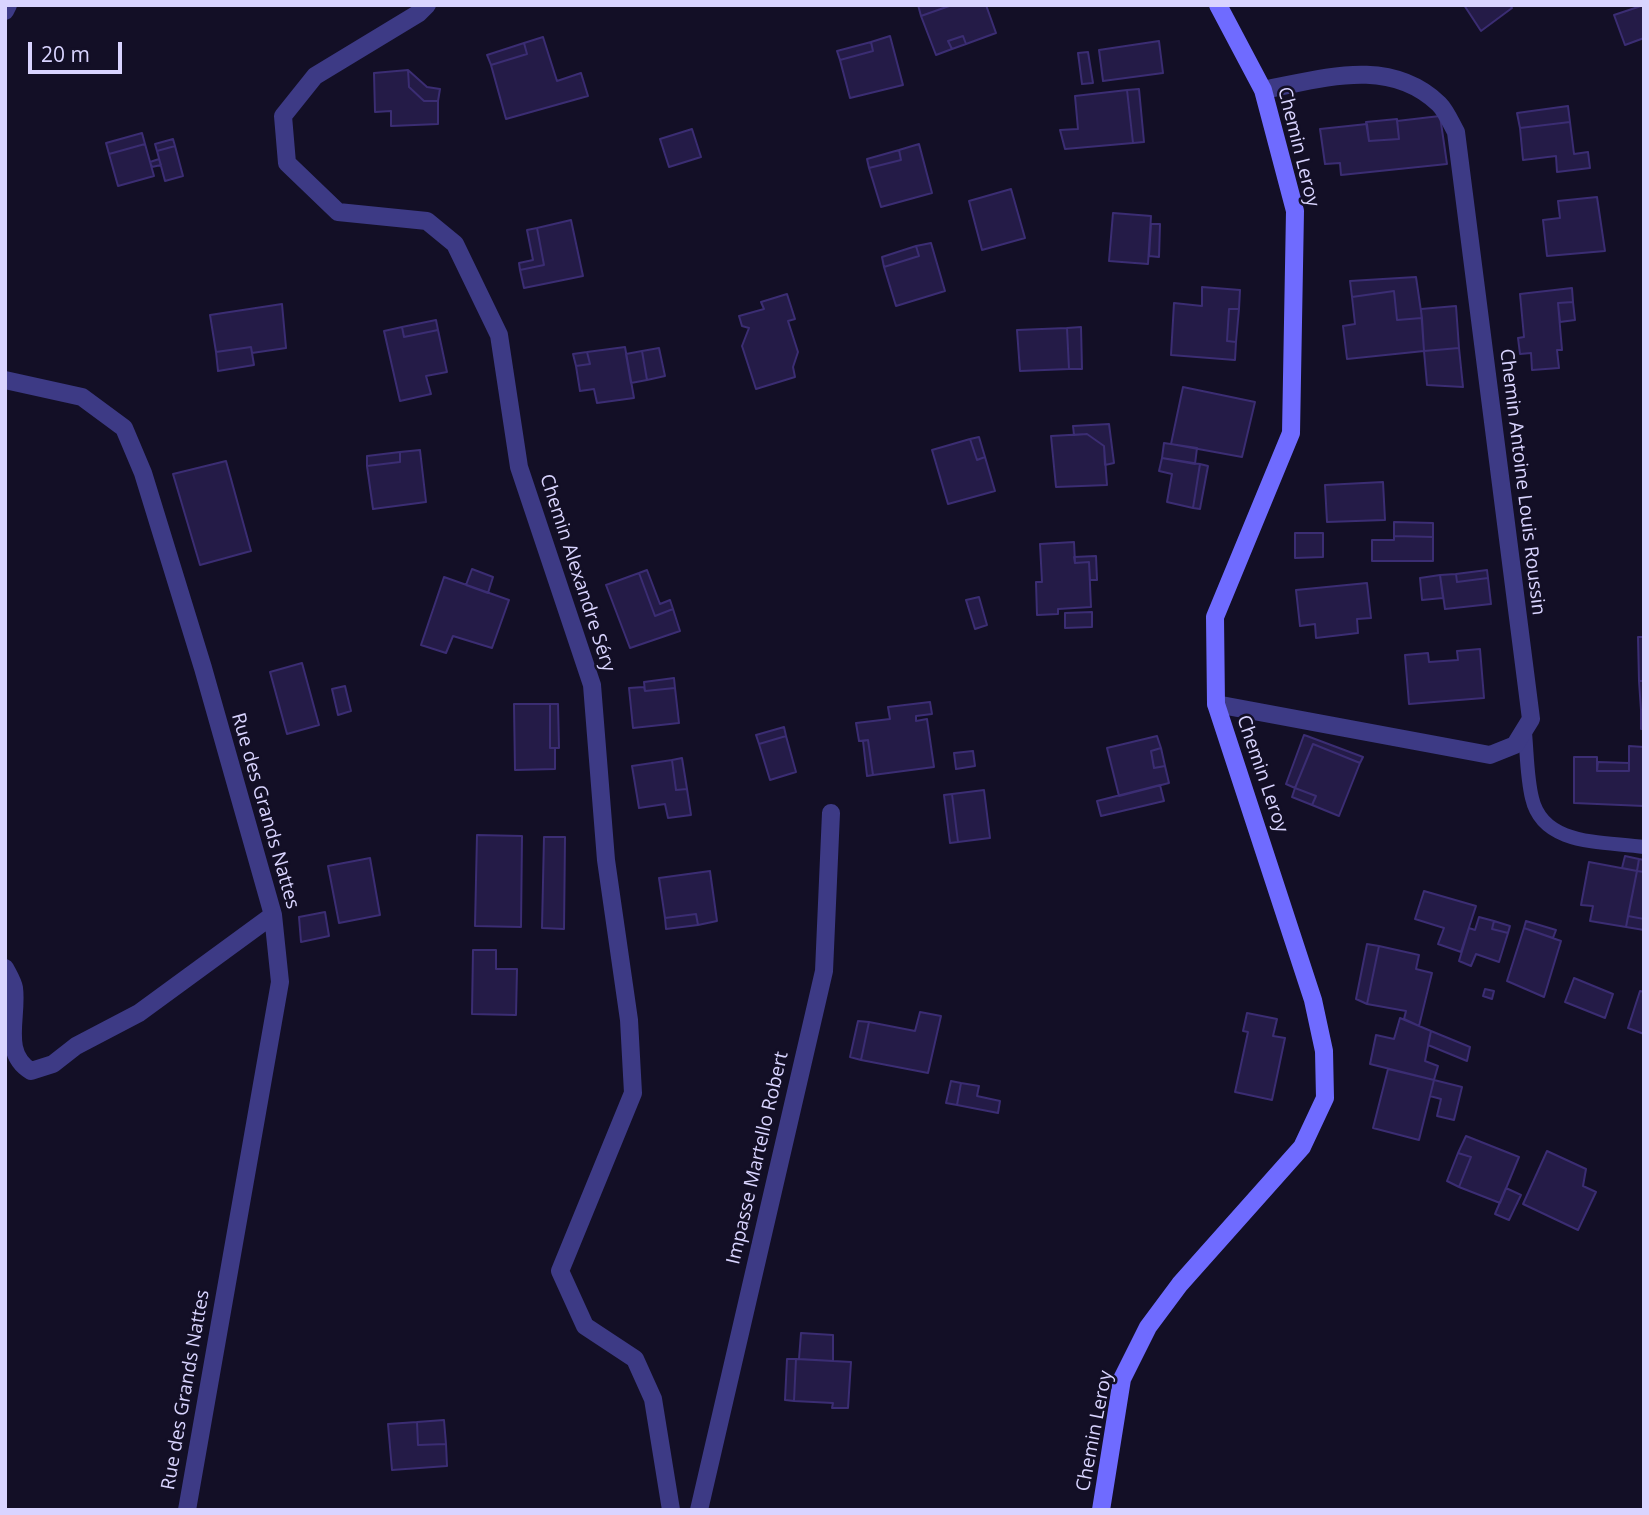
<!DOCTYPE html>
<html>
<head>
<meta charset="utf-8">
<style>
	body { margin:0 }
	#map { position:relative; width:1649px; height:1515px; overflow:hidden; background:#130f26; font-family:"Open Sans",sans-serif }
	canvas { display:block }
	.frame { position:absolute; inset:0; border:7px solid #d9d4ff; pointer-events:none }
	.scale { position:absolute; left:28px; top:42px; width:94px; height:32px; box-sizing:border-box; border:4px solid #d9d4ff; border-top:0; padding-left:9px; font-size:21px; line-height:24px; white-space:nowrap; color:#d9d4ff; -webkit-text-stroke:5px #130f26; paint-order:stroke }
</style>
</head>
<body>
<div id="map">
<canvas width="1649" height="1515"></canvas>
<div class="frame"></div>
<div class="scale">20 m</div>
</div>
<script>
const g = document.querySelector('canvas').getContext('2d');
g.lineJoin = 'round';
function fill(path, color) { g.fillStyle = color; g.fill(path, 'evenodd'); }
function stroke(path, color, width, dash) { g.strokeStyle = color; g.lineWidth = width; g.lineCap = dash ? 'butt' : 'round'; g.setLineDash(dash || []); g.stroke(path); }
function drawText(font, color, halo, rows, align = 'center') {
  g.font = font + ' "Open Sans",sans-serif'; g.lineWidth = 5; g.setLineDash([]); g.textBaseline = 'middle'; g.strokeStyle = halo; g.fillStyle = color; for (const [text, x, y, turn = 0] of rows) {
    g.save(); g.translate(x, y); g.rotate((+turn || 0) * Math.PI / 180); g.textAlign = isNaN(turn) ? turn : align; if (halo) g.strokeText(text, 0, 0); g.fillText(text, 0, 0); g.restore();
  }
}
const building = new Path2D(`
	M918,5H952L921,16Z
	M952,5H986L996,33L966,44L963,36L948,41L952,49L936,55L921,16Z
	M1464,5H1510L1512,8L1481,31Z
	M1644,5V38L1625,45L1614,15Z
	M890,36L903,85L850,98L840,60L873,51L871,42Z
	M963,36L966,44L952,49L948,41Z
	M543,37L557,81L581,73L588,96L506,119L491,65L527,54L524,43Z
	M1159,41L1163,73L1103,81L1099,50Z
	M871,42L873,51L840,60L837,51Z
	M524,43L527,54L491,65L487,55Z
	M1088,52L1093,83L1082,84L1078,53Z
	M408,70L409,87L424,101H438V124L391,126V111L375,112L374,73Z
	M408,70L427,87L440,89L438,101H424L409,87Z
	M1139,89L1144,142L1133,143L1127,90Z
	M1127,90L1133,143L1065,149L1060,130L1078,129L1075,96Z
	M1568,106L1570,122L1520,128L1517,113Z
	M1440,116L1447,164L1341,175L1340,163L1325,164L1320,129L1367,124L1369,141L1399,139L1397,121Z
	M1397,119L1399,139L1369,141L1366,122Z
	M1570,122L1574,154L1588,152L1590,168L1557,172L1556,156L1523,160L1520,128Z
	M692,129L701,157L669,167L660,139Z
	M142,133L145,144L109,154L106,143Z
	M173,139L175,146L157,151L155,144Z
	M145,144L154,176L118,186L109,154Z
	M919,144L932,193L881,207L869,168L901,160L899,150Z
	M175,146L183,176L165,181L157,151Z
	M899,150L901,160L869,168L867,159Z
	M159,159L161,165L152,167L150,162Z
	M1011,189L1025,238L982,250L969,201Z
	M1597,197L1605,251L1547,256L1543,220L1560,218L1558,201Z
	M1113,213L1151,216L1148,264L1109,261Z
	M571,220L583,276L524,288L520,270L544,265L537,228Z
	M1151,224H1160L1159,257L1149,256Z
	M537,228L544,265L520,270L519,263L533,260L527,230Z
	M931,243L945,291L896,306L884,267L919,256L916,246Z
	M916,246L919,256L884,267L882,257Z
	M1416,277L1422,318L1397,320L1394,291L1352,297L1350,281Z
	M1202,287L1240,290L1239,309H1229L1227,341L1236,342L1235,360L1171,355L1174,303L1202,306Z
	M1572,288L1573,302L1558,303L1562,350H1557L1559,368L1532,370L1531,353L1520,354L1518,338L1524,337L1520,294Z
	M1394,291L1397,320L1422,318L1424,351L1347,359L1343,326L1355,324L1352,297Z
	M787,294L795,319L788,321L798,352L793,367L795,377L756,389L742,346L749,328L742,326L739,316L764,309L761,302Z
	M1573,302L1575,320L1560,322L1558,303Z
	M282,304L286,348L252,353L251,347L216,352L210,315Z
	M1456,306L1459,348L1424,351L1421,309Z
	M1229,309H1239L1236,342L1227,341Z
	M436,320L438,330L404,337L402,327Z
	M402,327L404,337L438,330L447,372L426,376L431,394L400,401L384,331Z
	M1081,327L1082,369H1069L1067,328Z
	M1067,328L1069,369L1020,371L1017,330Z
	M251,347L254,365L218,371L216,352Z
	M625,347L634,398L597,403L594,389L580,391L576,366L590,364L587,352Z
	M659,348L665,376L647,380L642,351Z
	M1459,348L1463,387L1427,385L1424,351Z
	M642,351L647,380L631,383L626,354Z
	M587,352L590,364L576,366L573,354Z
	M1183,387L1255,402L1242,457L1171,444Z
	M1109,424L1114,463L1105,465L1104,446L1087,434L1074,435L1073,426Z
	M1087,434L1104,446L1107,485L1056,487L1051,436Z
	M979,437L985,457L977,460L970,439Z
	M970,439L977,460L985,457L995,491L948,504L932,450Z
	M1164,443L1197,448L1195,464L1162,458Z
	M420,450L426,502L373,509L367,466L400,462V452Z
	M400,452V462L367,466V456Z
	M1162,458L1200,464L1193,508L1167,502L1172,474L1159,471Z
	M226,461L251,551L200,565L173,474Z
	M1200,464L1208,466L1200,509L1193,508Z
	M1383,482L1385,520L1327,522L1325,485Z
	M1394,522L1433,523V537L1394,536Z
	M1295,533H1323V557L1295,558Z
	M1394,536L1433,537V561H1372V540H1394Z
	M1074,542L1075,563L1089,562L1091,607L1058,609V614L1037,615L1036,582H1042L1040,544Z
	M1096,556L1097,580H1090L1089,562L1075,563L1074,557Z
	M472,569L493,577L488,593L466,585Z
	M647,570L660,604L670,600L673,609L655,616L639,573Z
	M1487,570L1488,578L1457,582L1456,574Z
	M639,573L655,616L673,609L680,631L630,648L606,585Z
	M1456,574L1457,582L1488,578L1491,604L1445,609L1440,575Z
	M1440,575L1443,598L1422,600L1420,578Z
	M444,577L509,600L492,648L453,636L446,653L421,645Z
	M1367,583L1371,618L1357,619L1358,633L1316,638L1315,624L1300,626L1296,590Z
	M979,597L987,625L975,629L966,600Z
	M1092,612V627L1065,628V613Z
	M1638,637H1644V681H1639Z
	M1480,649L1484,698L1409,704L1405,655L1428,653L1429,662L1458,660L1457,651Z
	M302,663L319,725L287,734L270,672Z
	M674,678L675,688L645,691L644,682Z
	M1639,681H1644V710H1641Z
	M345,686L351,711L338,715L332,689Z
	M644,687L645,691L675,688L679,723L633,728L629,688Z
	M930,702L932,714L916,716V721L927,719L934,767L873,775L868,740L859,741L856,723L890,719L888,707Z
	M514,704H550V748H555V769L515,770Z
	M550,704H558L559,748H550Z
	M1641,710H1644V729H1641Z
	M784,727L786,736L759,744L756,735Z
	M1304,735L1307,736L1363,757L1360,763L1313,744L1295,788L1286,784Z
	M786,736L796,772L770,780L759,744Z
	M1157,736L1161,748L1151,751L1154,768L1165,766L1169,783L1119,796L1107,748Z
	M868,740L873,775L867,776L863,741Z
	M1313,744L1360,763L1339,816L1312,805L1316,796L1295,788Z
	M1629,746L1644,747V806L1574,803V757H1597V771H1629Z
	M1161,748L1165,766L1154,768L1151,751Z
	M973,751L975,766L956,769L954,753Z
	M682,758L687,789L676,790L672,760Z
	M672,760L676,790L687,789L691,815L668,818L665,804L639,808L632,766Z
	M1598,762L1629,763V771H1597Z
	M1160,785L1164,801L1101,816L1097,801Z
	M1295,788L1316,796L1312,805L1292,797Z
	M984,790L990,838L958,842L952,794Z
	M952,794L958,842L950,843L944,795Z
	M477,835L522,836L521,927L475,926Z
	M544,837H565L564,929L542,928Z
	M1625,856L1639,859L1637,871L1622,868Z
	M370,858L380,915L339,923L328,866Z
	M1639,859L1644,860V872L1637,871Z
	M1589,862L1637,871L1626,927L1590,921L1593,906L1581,905Z
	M710,871L717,921L698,925L696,914L665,918L659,878Z
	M1637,871L1644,872V919L1628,916Z
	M1424,891L1476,906L1461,952L1438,944L1444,928L1415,919Z
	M325,912L329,936L301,942L299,917Z
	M696,914L698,925L666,929L665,918Z
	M1628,916L1644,919V930L1626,927Z
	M1479,917L1494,921L1492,929L1508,933L1499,962L1476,954L1471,966L1459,961L1469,928L1475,930Z
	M1494,921L1510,926L1508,933L1492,929Z
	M1526,921L1556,930L1553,938L1524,928Z
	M1524,928L1561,941L1544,997L1507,981Z
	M1367,944L1379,946L1367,1004L1356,999Z
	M1379,946L1419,955L1416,969L1432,973L1419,1026L1404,1019L1406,1011L1367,1004Z
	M473,950H496V969H517L516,1015L472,1014Z
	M1574,978L1613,994L1605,1018L1565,1002Z
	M1485,989L1494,991L1492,999L1483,996Z
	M1640,991L1644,992V1034L1628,1028Z
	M920,1012L941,1016L928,1073L861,1060L869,1022L915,1031Z
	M1247,1013L1277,1019L1273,1036L1285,1038L1272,1100L1235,1092L1248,1032L1243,1031Z
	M1400,1018L1431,1031L1425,1061L1438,1066L1434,1080L1370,1064L1376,1035L1394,1039Z
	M858,1021L869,1022L861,1060L850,1057Z
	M1431,1031L1470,1047L1467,1061L1428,1045Z
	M1388,1069L1434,1080L1419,1140L1373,1128Z
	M1434,1080L1462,1087L1454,1120L1437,1116L1441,1099L1430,1096Z
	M951,1081L961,1083L957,1105L946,1103Z
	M961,1083L979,1086L977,1096L1000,1101L998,1113L957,1105Z
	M1466,1136L1519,1157L1500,1203L1459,1187L1471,1157L1458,1153Z
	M1547,1151L1586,1169L1583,1186L1596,1192L1578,1230L1523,1204Z
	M1458,1153L1471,1157L1459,1187L1447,1181Z
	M1506,1188L1521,1195L1509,1220L1495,1214Z
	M801,1333L833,1335V1361L799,1359Z
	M787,1359H796L794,1401L785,1400Z
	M796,1359L851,1362L848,1408H832L833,1403L794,1401Z
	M444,1420L446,1444L418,1445L417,1422Z
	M417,1422L418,1445L446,1444L447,1466L392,1470L388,1424Z`);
fill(building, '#241b47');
stroke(building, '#3b2d73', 2);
stroke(new Path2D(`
	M1525,733C1527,754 1527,778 1532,798C1543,847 1604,841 1644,847`), '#3d3a85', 14);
stroke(new Path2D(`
	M427,5L419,13L315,76L283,116L287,163L338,212L427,221L455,244L499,335L519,467L592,685L606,860L629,1020L633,1093L560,1271L585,1326L635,1359L653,1399L671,1510
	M5,11L8,5
	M5,380L82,397L124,428L143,473L203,668L273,915L280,982L187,1510
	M1216,704L1490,755L1515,745L1531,719L1456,132C1451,123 1446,111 1439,104C1389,56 1322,79 1263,90
	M5,968C8,974 13,982 14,988C18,1017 1,1053 31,1071L53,1064L76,1046L139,1013L273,915
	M699,1510L824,971L831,813`), '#3d3a85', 18);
stroke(new Path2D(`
	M1101,1510L1122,1379L1148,1327L1180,1284L1302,1147L1325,1098L1324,1051L1313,1000L1216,704L1215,617L1291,433L1295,211L1263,90L1218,5`), '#6f6bff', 18);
drawText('19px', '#d9d4ff', '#130f26', [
	["Chemin Leroy",1298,147,76],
	["Chemin Antoine Louis Roussin",1522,482,83],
	["Chemin Alexandre Séry",577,573,72],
	["Chemin Leroy",1262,774,71],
	["Rue des Grands Nattes",265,811,74],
	["Impasse Martello Robert",758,1158,-77],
	["Rue des Grands Nattes",186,1390,-80],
	["Chemin Leroy",1095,1431,-79]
]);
</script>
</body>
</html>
